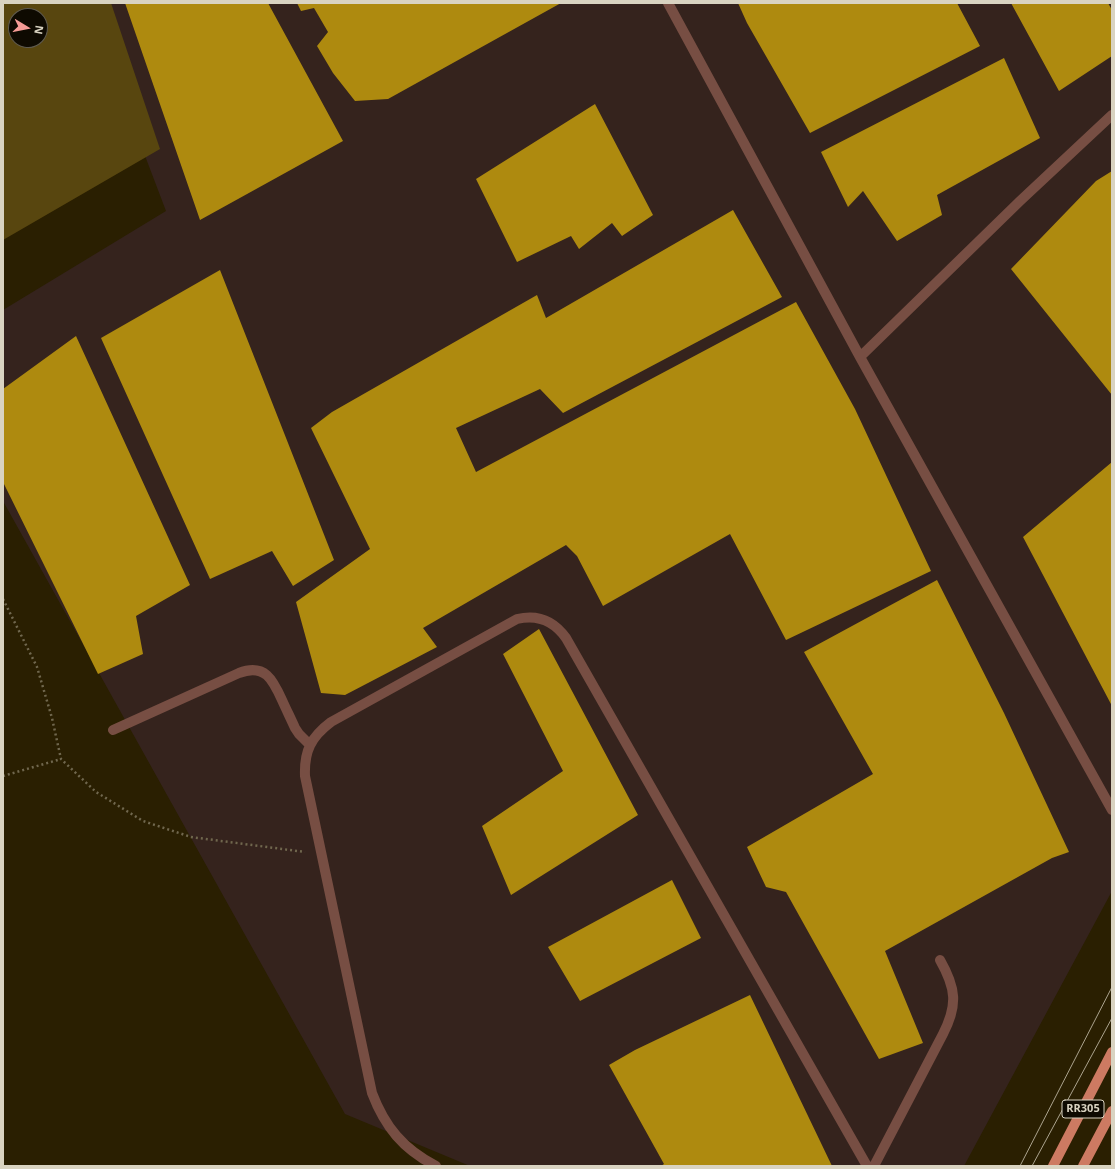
<!DOCTYPE html>
<html>
<head>
<meta charset="utf-8">
<style>
	body { margin:0 }
	#map { position:relative; width:1115px; height:1169px; overflow:hidden; background:#2a1f01; font-family:"Open Sans",sans-serif }
	canvas { display:block }
	.frame { position:absolute; inset:0; border:4px solid #d9d3c1; pointer-events:none }
	.north { position:absolute; left:8px; top:8px; width:40px; height:40px; box-sizing:border-box; background:#0e0a01; border:1px solid #5f5a4e; border-radius:50%; rotate:100deg; font-size:11px; font-weight:700; line-height:16px; text-align:center; color:#d9d3c1 }
	.north::after { content:''; display:block; margin:auto; width:14px; height:18px; background:#f59c96; clip-path:polygon(50% 0,100% 100%,50% 72%,0 100%) }
</style>
</head>
<body>
<div id="map">
<canvas width="1115" height="1169"></canvas>
<div class="frame"></div>
<div class="north">N</div>
</div>
<script>
const g = document.querySelector('canvas').getContext('2d');
g.lineJoin = 'round';
function fill(path, color) { g.fillStyle = color; g.fill(path, 'evenodd'); }
function stroke(path, color, width, dash) { g.strokeStyle = color; g.lineWidth = width; g.lineCap = dash ? 'butt' : 'round'; g.setLineDash(dash || []); g.stroke(path); }
function drawText(font, color, halo, rows, align = 'center') {
  g.font = font + ' "Open Sans",sans-serif'; g.lineWidth = 4; g.setLineDash([]); g.textBaseline = 'middle'; g.strokeStyle = halo; g.fillStyle = color; for (const [text, x, y, turn = 0] of rows) {
    g.save(); g.translate(x, y); g.rotate((+turn || 0) * Math.PI / 180); g.textAlign = isNaN(turn) ? turn : align; if (halo) g.strokeText(text, 0, 0); g.fillText(text, 0, 0); g.restore();
  }
}
fill(new Path2D(`
	M87,3H1112V891L964,1166H470L345,1114L3,501V310L166,211Z`), '#35231d');
fill(new Path2D(`
	M3,3H111L160,149L3,240ZM16,16H40V40H16Z`), '#58460f');
fill(new Path2D(`
	M125,3H268L343,141L200,220Z
	M297,3H561L388,99L355,101L333,73L317,46L328,32L314,8L301,11Z
	M738,3H957L980,46L810,133L747,23Z
	M1011,3H1108L1112,10V56L1059,91Z
	M1004,58L1040,138L937,195L942,215L897,241L863,191L848,207L821,152Z
	M595,104L653,215L622,236L612,223L579,249L571,236L517,262L476,179Z
	M1112,171V395L1011,269L1096,181Z
	M733,210L782,297L563,413L540,389L456,428L476,472L796,302L855,409L931,571L786,640L730,534L603,606L577,556L566,545L423,628L437,647L345,695L321,693L296,602L370,549L311,428L332,412L537,295L546,318Z
	M220,270L334,560L293,586L272,551L210,579L101,338Z
	M76,336L190,585L136,616L143,654L98,674L3,482V389Z
	M1112,462V706L1023,537Z
	M937,580L1004,713L1069,852L1052,858L885,951L923,1043L879,1059L786,892L766,887L747,847L873,774L804,652Z
	M539,629L638,815L511,895L482,826L563,771L503,654Z
	M672,880L701,938L580,1001L548,947Z
	M750,995L832,1166H661L664,1164L609,1065L635,1050Z`), '#ae8a0f');
stroke(new Path2D(`
	M3,599L37,667L52,718L61,759L96,792L143,821L191,837L305,852
	M3,776L61,759`), '#70674e', 2.5, [2, 3]);
stroke(new Path2D(`
	M668,3L860,357L1112,810
	M860,357L1020,201L1112,115
	M113,730L239,673C265,663 273,680 282,700C286,709 291,719 295,728L299,734L310,745
	M436,1166C403,1149 385,1127 372,1093L305,776C304,751 311,737 331,722L517,619C538,614 554,621 566,638L867,1166
	M874,1166L943,1034C958,1005 956,988 940,960`), '#774e43', 10);
stroke(new Path2D(`
	M1053,1166L1112,1052
	M1083,1166L1112,1111`), '#cd7a62', 10);
stroke(new Path2D(`
	M1020,1166L1112,987
	M1032,1166L1112,1018`), '#aca48f', 1);
for (const [x, y, w] of [
	[1083,1109,42]
]) { const box = new Path2D(); box.roundRect(x - w / 2, y - 9, w, 18, 3); g.fillStyle = '#0e0a01'; g.fill(box); stroke(box, '#d9d3c1', 1); }
drawText('bold 11px', '#d9d3c1', null, [
	["RR305",1083,1109]
]);
</script>
</body>
</html>
